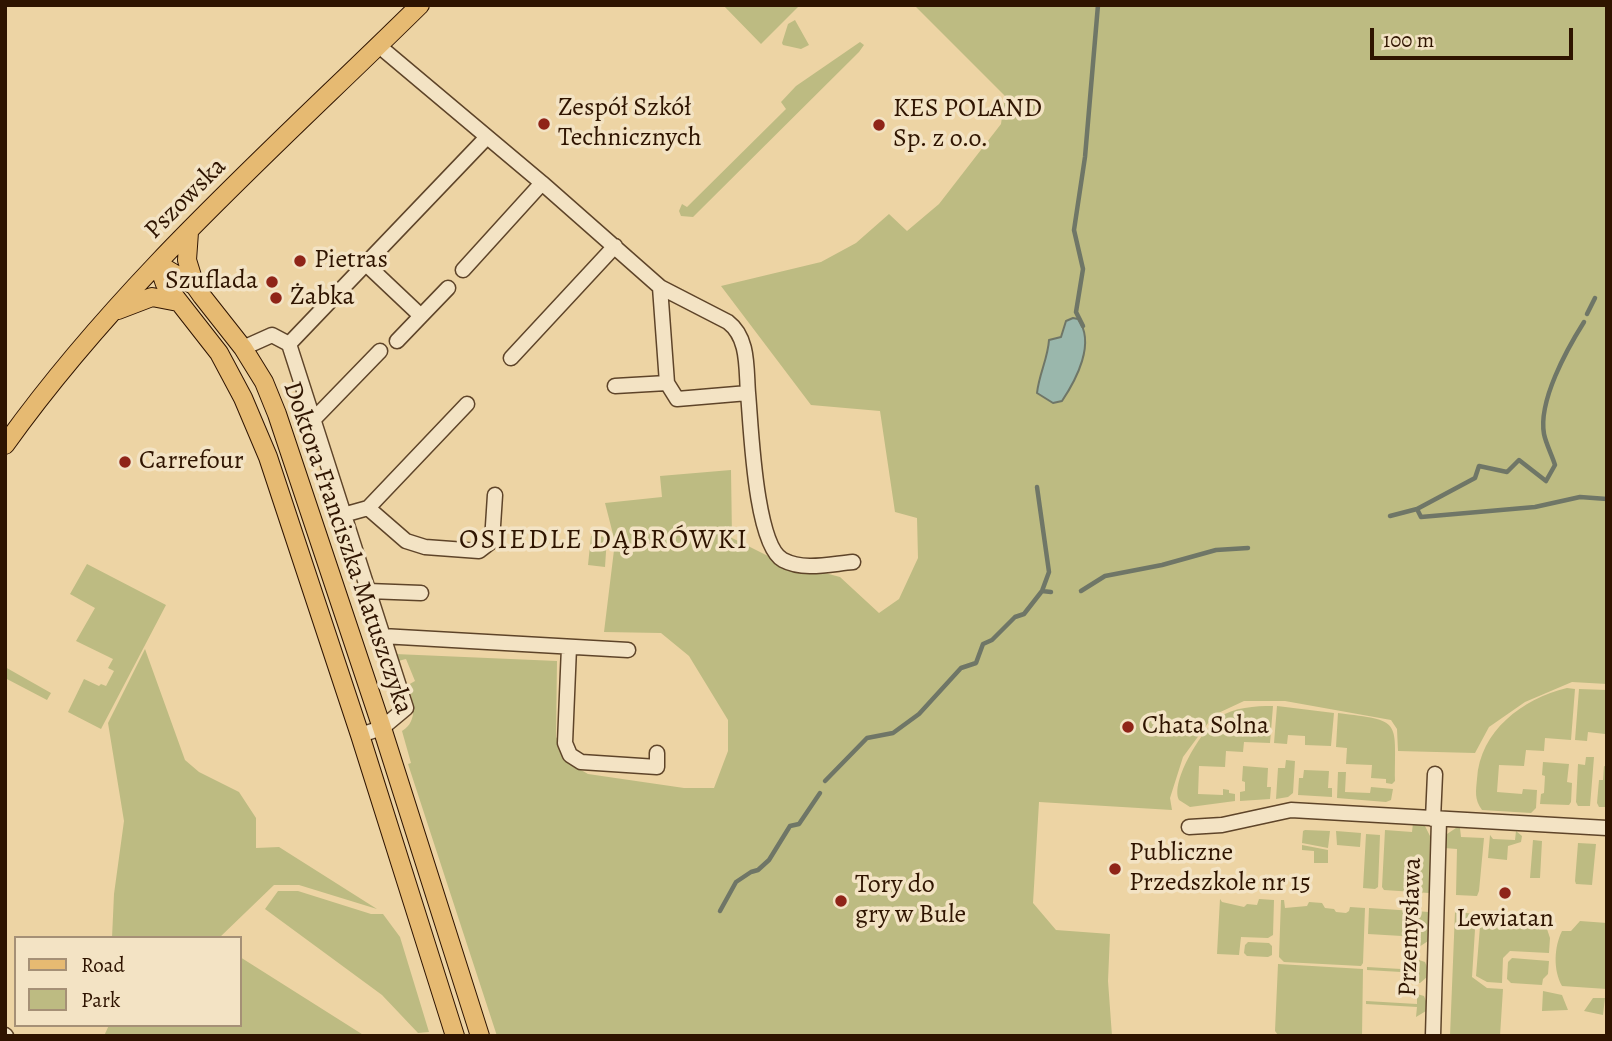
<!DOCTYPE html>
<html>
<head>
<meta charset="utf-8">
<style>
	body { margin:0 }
	#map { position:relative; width:1612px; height:1041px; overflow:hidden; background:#edd4a4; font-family:Alegreya,serif }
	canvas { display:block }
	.frame { position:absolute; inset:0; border:7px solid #2f1400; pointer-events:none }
	.legend { position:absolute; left:14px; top:936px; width:228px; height:91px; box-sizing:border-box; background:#f3e3c4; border:2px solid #a59076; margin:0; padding:9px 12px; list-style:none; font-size:21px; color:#2f1400 }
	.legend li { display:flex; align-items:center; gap:14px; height:35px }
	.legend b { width:35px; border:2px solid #a59076 }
	.scale { position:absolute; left:1370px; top:28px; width:203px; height:32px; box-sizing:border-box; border:4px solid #2f1400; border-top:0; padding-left:9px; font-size:21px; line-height:24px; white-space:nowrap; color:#2f1400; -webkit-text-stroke:5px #f3e3c4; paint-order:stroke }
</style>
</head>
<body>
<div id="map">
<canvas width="1612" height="1041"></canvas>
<div class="frame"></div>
<ul class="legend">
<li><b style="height:9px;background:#e6ba72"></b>Road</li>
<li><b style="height:19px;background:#bdbb82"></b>Park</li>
</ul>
<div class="scale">100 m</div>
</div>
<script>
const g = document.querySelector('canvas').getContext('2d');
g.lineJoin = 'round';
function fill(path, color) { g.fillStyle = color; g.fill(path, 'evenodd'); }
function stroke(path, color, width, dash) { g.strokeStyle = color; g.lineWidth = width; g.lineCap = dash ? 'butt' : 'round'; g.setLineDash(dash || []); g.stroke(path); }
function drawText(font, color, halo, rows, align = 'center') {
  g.font = font + ' Alegreya,serif'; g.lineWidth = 7; g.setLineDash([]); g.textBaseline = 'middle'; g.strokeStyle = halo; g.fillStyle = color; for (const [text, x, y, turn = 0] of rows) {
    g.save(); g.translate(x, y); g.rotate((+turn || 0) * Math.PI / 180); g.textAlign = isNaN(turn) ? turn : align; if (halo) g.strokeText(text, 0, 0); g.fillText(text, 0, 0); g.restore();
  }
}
fill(new Path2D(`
	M723,5H800L761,44Z
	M914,5H1607V684L1572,682L1525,702L1489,727L1475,753L1398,751L1397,729L1391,720L1285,701H1244L1214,715L1183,757L1170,798L1172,810L1039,802L1033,903L1056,930L1110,934L1108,981L1112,1036H497L408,764L411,763L402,731C419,721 413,701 408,685L415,681L406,659L398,661L395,654L557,661L556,737L568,756L567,762L588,774L684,788H714L728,751V720L689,656L661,633L604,632L615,542L605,503L662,497L660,476L731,470L732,538L776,560L840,577L879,613L899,599L918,558L917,518L895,512L880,411L811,405L721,286L821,262L856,243L889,214L907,231L939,204L1001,124L1005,96Z
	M795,20L809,45L801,49L783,45L782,43L788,24Z
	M860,42L864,45L859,52L693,217L681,216L679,211L682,204L687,207L786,109L781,102L796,86Z
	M591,536L607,537L605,567L588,565Z
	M87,564L166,605L101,729L68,712L84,679L99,686L101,684L106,686L114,671L108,668L113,659L76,641L95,608L70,594Z
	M145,649L185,760L199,772L239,792L256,818V848L279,847L377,909L299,885H274L219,938H112L114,894L124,821L108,723Z
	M5,667L51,693L47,700L5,678Z
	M1567,688L1575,689L1571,740L1545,738L1544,751L1526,750L1524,766L1499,765L1497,792L1522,794L1523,789L1537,790L1536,808L1531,813L1482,810C1474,799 1476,791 1477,779C1480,731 1522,699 1567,688Z
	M1579,689L1607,690V743L1605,734L1588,732L1587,741L1575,740Z
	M1273,706L1270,743L1244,742L1243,752L1226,751L1225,767L1199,766L1198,794L1223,795V789L1229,790V793L1235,794V801L1190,807L1179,800C1170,781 1203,729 1218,718C1234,707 1255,706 1273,706Z
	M1277,706L1334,713L1331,746L1305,745V736L1288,735L1287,744L1274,743Z
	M1338,713C1402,721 1395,719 1395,781L1392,784L1386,783V779L1371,778L1372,765L1346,764L1347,748L1336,747Z
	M1586,757H1594L1590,806H1578L1576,802L1578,764L1585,765Z
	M1286,760L1295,761L1293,793L1288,797L1276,799L1278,768H1285Z
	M1543,762L1569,764L1567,782L1572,783L1571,802L1569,805L1540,804L1541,794L1544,793L1545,776L1542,775Z
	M1243,766L1268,768L1267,787H1271L1270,799L1240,801V792L1245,791V782L1242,781Z
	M1604,766L1607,767V807H1599L1597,803L1599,780H1603Z
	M1304,770L1329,771L1328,788H1332V797L1298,795L1299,778H1303Z
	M1338,772H1346L1345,792L1370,793L1371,787L1393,789L1391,800L1386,802L1337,798Z
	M1413,823L1425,826L1430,836L1429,893L1384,890L1382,887L1385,830L1412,832Z
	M1456,828H1460L1461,837L1484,838L1479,891L1477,896L1456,895L1457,849L1444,848L1447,834Z
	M1305,830L1330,831L1328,848L1302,843L1303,831Z
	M1336,831L1361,833L1360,847L1337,845Z
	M1516,831L1522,836L1521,842L1508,846L1507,860L1488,858L1490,835L1493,839L1515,840Z
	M1366,834L1380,835L1378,887L1375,889L1363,888Z
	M1533,840L1542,841L1540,878H1530Z
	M1578,843L1596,844L1592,885L1576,884L1575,881Z
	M1302,845L1328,850V863H1314V851L1302,850Z
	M278,891H298L371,914H383L400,937L429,1032L418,1033L382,995L265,909Z
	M1220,899L1222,902L1244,907L1247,904L1257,905L1259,899L1274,900L1273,935L1268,938L1241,937L1239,955L1217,954Z
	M1281,900H1284L1285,908L1307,906L1309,902L1322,903L1325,908L1334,909L1336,912L1346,913L1349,911L1350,907L1365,908L1363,963L1361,966L1284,962L1279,957Z
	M1369,908L1429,912L1428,941L1419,947V937L1368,934Z
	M1455,912L1476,914L1472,977L1487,988L1503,989L1500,1036H1450Z
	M1481,914L1496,916L1498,923L1507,924L1510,922H1520L1523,918L1535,919L1534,925L1538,929H1547L1550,938L1549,953L1510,951L1503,958L1502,983L1487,982L1476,976Z
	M1580,921L1607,923V989L1562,986C1553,970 1554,947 1562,931H1571Z
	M1248,942L1269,943L1272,946V955L1268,957L1247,956L1244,953L1245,945Z
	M240,957L365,1036H104L109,1025H240Z
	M1512,958L1549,961L1548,974L1543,979L1542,985L1511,983L1507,979L1508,962Z
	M1419,960L1425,962L1427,967V977L1420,983H1418V973L1367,970V967L1418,970Z
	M1278,964L1363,969L1362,1036L1278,1035L1275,1031Z
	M1543,991L1562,995L1568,1010L1542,1011Z
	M1417,994L1424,996L1426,1001V1011L1416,1017L1417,1007L1366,1004V1001L1417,1004Z
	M1593,998H1605L1603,1015L1584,1011Z`), '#bdbb82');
const water = new Path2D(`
	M1073,318L1078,319C1096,343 1076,380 1062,401L1053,403L1037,393C1039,374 1048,358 1049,340L1061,337L1066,321Z`);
fill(water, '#9ab7ac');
stroke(water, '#6f7667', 2);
stroke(new Path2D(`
	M1587,314L1595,298
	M1083,326L1076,312L1083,269L1074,230L1085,157L1098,5
	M1417,509L1421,517L1535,507L1580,497L1607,499
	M1390,516L1417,509L1475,478L1479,466L1507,472L1519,460L1546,481L1555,465C1552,455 1546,444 1544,434C1538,401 1567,349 1584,322
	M1042,591L1051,592
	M1081,591L1105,576L1162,565L1216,550L1248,548
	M825,781L867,738L893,733L919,714L961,668L976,663L983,644L992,640L1015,617L1024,614L1042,591L1049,572L1037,487
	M720,911L736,882L751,872L758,870L769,860L790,826L799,824L820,793`), '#6f7667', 4.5);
const minor = new Path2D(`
	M379,46L542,183L660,287L667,383L677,399L748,393C751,425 755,545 783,560C804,571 830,564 853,562
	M366,264L421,316L448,288
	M463,270L542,183
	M660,287L728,322C749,338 746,368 748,393
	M397,341L421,316
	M289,344L487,137
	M243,348L272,335L289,344L406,708L382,728L360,735
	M511,358L615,246
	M615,386L667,383
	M314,419L380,351
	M368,508L406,541L425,547L479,551L492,541L495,495
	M343,515L368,508L467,404
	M368,591L421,593
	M382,636L628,650
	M569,647L565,743L570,755L581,762L657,767V753
	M1433,819L1435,774
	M1189,827L1222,825L1291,810L1607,828
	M5,1035L6,1036
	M1433,1036L1439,820`);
const major = new Path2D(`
	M189,232L187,260L195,286
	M158,264L195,286L202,296L243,348L264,382L277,414L382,728L480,1036
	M158,264L165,284L219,353L243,398L268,457L360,735L455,1036
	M118,310L152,297L178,302
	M5,445C122,281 277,146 420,5`);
stroke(minor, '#5e4429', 17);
stroke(major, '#2f1400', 20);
stroke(minor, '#f3e3c4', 14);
stroke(major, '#e6ba72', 18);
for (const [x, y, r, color] of [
	[544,124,7,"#8f2418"],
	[879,125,7,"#8f2418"],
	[300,261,7,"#8f2418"],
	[272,282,7,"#8f2418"],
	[276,298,7,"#8f2418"],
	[125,462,7,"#8f2418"],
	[1128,727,7,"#8f2418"],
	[1115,869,7,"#8f2418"],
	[1505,893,7,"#8f2418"],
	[841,901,7,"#8f2418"]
]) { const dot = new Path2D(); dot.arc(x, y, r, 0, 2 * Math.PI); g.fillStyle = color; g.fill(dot); stroke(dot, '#f3e3c4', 2.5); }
drawText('26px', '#2f1400', '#f3e3c4', [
	["Zespół Szkół",558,109],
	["Technicznych",558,139],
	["KES POLAND",893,110],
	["Sp. z o.o.",893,140],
	["Pietras",314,261],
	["Szuflada",258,282,"right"],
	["Żabka",290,298],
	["Carrefour",139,462],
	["Chata Solna",1142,727],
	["Publiczne",1129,854],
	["Przedszkole nr 15",1129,884],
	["Tory do",855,886],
	["gry w Bule",855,916],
	["Lewiatan",1505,920,"center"]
], 'left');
drawText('26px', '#2f1400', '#f3e3c4', [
	["Pszowska",186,199,-45],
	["Doktora Franciszka Matuszczyka",347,548,71],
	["Przemysława",1411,927,-88]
]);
g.letterSpacing = '2px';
drawText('28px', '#2f1400', '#f3e3c4', [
	["OSIEDLE DĄBRÓWKI",604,541]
]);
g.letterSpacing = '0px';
</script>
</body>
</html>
